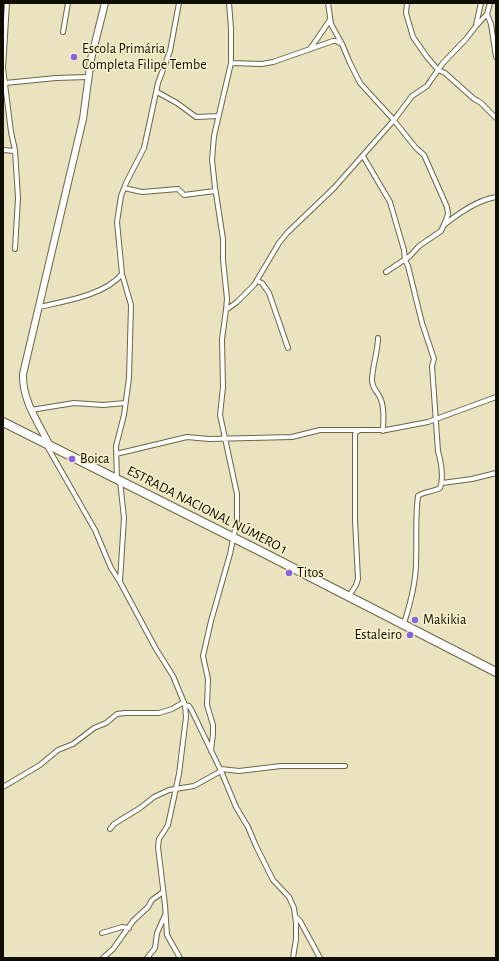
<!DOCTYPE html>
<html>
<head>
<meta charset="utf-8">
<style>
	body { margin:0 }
	#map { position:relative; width:499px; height:961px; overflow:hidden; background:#e9e3bf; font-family:"Alegreya Sans",sans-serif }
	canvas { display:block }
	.frame { position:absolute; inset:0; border:4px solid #100d03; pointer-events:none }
</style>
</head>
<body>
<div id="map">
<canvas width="499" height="961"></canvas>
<div class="frame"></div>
</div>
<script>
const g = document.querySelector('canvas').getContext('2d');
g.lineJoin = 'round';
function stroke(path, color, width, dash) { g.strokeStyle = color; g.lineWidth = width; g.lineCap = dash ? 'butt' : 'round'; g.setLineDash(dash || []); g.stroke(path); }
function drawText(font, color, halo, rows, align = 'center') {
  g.font = font + ' "Alegreya Sans",sans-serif'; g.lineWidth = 3; g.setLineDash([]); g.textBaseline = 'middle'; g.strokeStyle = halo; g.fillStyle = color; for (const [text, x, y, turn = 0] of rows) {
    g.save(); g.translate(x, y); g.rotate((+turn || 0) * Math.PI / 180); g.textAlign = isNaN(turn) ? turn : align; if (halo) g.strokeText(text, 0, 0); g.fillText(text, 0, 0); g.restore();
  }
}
const street = new Path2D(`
	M7,3L3,68L11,132L15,150L18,198L15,249
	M328,3L331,24L342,44
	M407,3L406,13L413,37L427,57L438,70L445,73L473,98L481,103L496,118
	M487,14L491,24L496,57
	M476,25L481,3
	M63,32L68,3
	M310,49L330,20
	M231,63L262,64L273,62L333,41H336L342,44L350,63L360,83L392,118L416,148L424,155L447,207L448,214L446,220L441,231L419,246L410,256L386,272
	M5,83L56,78L88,77
	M157,92L177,103L196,117L218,116
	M3,150L15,151
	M363,156L390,202L404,250L405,260L408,266L422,323L434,359L432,366L438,451C441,462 444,477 440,488C433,492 425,491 418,496C415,518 417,540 416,562C416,582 411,601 405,620
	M124,188L142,192L178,189L184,195L215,191
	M444,225C459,213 477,200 496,197
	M257,281L262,283L269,293L288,348
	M39,307C66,301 105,295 122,274
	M226,310L237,302L254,285L279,243L287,233L334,188L394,120L412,96L427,86L431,80L443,63L466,39L476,26L487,14L490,3
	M378,338C378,352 372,366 372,381C373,391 379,392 381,400C385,409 383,421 383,431
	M31,410L74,403L103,405L125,403
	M47,446L95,530L111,568L120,582L156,649L173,676L185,705L186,717L179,774L168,825L159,839L158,847L165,905L167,935L180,958
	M116,454L187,437L209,439L292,437L320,430H386L428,422L496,397
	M117,479L116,446L124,415L129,378L131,305L122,274L117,222L121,196L126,183L144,148L146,139L158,83L170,51L179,3
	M120,481L124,518L120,581
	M442,483L472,479L496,473
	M351,593L356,585L358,579L355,520V435L356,432L360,430
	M185,705L189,706L192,711L221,771L236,807L248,827L256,846L273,880L289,897L294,908L296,923V939L293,958
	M211,751L213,734V725L207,705L208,679L203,656L211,621L230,554L237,520V494L220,415L223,387L222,339L226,310L227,299L223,260V239L215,187L212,160L214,136L231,63V28L229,3
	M221,769L239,771L281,766H345
	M3,787L40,765L58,750L73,744L94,728L106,723L117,714L125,713H159L172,709L184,702
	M110,829L114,824L140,808L154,797L169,790L194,786L221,771
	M296,917L300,921L320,958
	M102,933L122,927L129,928
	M103,958L113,949L133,921L148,907L152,900L163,892
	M147,958L155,948L157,933L165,915`);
const secondary = new Path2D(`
	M49,444C38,422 22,400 23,374L83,119L91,59L105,3`);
const highway = new Path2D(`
	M3,422L260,551L496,672`);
stroke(street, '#6b6646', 6);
stroke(secondary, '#6b6646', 8);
stroke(highway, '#6b6646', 10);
stroke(street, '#fff', 4);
stroke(secondary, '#fff', 6);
stroke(highway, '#fff', 8);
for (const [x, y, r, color] of [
	[74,57,4,"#8764df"],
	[72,459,4,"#8764df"],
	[289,573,4,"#8764df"],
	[415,620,4,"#8764df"],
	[410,635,4,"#8764df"]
]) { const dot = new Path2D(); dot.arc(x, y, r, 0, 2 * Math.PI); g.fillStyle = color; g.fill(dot); stroke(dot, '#f7f1cc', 1.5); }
drawText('14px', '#100d03', '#f7f1cc', [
	["Escola Primária",82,49],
	["Completa Filipe Tembe",82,65],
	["Boica",80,459],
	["Titos",297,573],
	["Makikia",423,620],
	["Estaleiro",402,635,"right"]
], 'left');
drawText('14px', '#100d03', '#f7f1cc', [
	["ESTRADA NACIONAL NÚMERO 1",207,510,27]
]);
</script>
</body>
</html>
